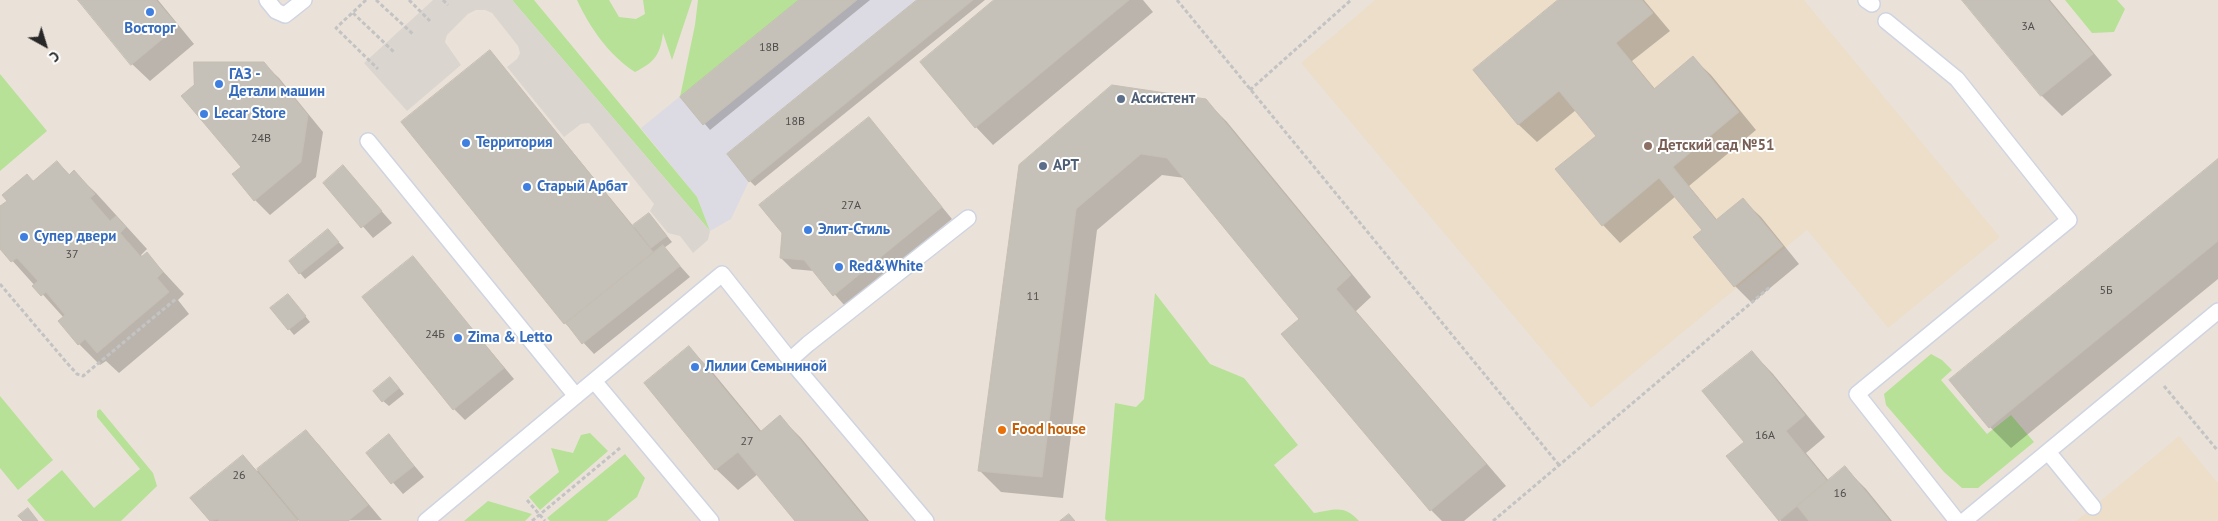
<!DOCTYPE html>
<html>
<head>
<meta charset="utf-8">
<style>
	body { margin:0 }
	#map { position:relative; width:2218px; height:521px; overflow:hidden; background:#eae2d9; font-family:"PT Sans",sans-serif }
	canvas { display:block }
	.north { position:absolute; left:20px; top:20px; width:50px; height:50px; -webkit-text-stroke:4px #fff; paint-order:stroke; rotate:141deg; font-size:14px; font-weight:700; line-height:20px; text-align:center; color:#282828 }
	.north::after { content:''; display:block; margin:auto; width:18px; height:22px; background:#282828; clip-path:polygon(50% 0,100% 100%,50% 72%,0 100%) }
</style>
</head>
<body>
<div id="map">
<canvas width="2218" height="521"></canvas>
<div class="north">С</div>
</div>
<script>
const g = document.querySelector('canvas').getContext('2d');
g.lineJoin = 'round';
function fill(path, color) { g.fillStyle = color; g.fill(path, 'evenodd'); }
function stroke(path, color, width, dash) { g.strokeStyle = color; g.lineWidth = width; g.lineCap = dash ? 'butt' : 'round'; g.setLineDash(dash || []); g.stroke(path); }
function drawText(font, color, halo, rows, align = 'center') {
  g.font = font + ' "PT Sans",sans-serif'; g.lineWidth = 4; g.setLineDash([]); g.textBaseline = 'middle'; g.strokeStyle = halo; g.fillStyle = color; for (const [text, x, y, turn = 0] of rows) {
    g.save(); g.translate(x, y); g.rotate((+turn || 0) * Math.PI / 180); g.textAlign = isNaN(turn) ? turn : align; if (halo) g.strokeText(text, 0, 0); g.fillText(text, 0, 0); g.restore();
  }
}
fill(new Path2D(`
	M799,0H973L749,181L731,219L710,231L697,197L641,128Z`), '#dcdae3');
fill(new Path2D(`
	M1375,0H1804L2000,237L1888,328L1807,230L1591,408L1301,63Z
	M2179,436L2218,483V521H2076Z`), '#ecdec9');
fill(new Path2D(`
	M512,0H534L697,197L710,231Z
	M577,0H609L619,17L636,19L645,14L643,0H692L672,60L663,33C660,55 655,62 635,72C609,55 590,28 577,0Z
	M698,0H799L680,97L695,25Z
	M2065,0H2117L2125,9L2114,32L2092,33Z
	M0,74L47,131L0,171Z
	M1155,293L1210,364L1244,378L1298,445L1274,465L1314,513C1334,510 1344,504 1359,521H1107L1105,519L1115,403L1136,407L1144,399Z
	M1931,354L1942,360L1952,370L1941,380L1987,434L2011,415L2034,442L1978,488H1962L1944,472L1886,405L1884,394Z
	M0,396L53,460L18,490L0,468Z
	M100,409L153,473L157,486L121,521H45L27,500L62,470L94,508L140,469L97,417V411Z
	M590,433L608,451L540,510L529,497L559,472L551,448L573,453L581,435Z
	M625,454L645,478L637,497L607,521H550L547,518Z
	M488,501L532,514L525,521H464Z`), '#b6e196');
fill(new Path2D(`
	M433,0H512L710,231L708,240L693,253L680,236L668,233L650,211L654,204L589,123L581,124L564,137L507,67L517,59L520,53L518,46L492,13L485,10H476L468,14L447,35L445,42L461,65L407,111L364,63Z`), '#dbd5d0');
fill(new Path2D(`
	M79,0H158L194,44L150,81L132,64Z
	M801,0H870L710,130L682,97Z
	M919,0H985L755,186L750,181Z
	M996,0H1143L1153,12L993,145L976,127Z
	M1560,0H1644L1670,31L1632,61L1655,89L1693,58L1711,75L1756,130L1689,186L1718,221L1743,200L1761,217L1799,264L1752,303L1735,286L1704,230L1676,196L1620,243L1603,225L1598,136L1576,110L1537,142L1519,125L1474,71Z
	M1964,0H2050L2112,75L2062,116L2042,96Z
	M490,51L634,227L649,214L654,220L672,242L664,248L690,277L594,354L565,323Z
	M263,63L279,78L323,132L316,177L270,215L255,200L243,167Z
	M1205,100L1227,122L1371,297L1356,311L1506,486L1464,521H1442L1431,510L1301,319L1185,178L1162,175L1097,230L1063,498L1001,492L979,470L1021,166Z
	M869,118L952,219L845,306L814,271L792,269L781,258Z
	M2218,161V279L2011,448L1990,427L1951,380Z
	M57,162L70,175L74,172L96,193L147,249L141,255L143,257L147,254L184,294L178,300L189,314L119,373L106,361L100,365L79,344L64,318L0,247V208Z
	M343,167L392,223L373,238L325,183Z
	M333,236L344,248L305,279L290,261Z
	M413,258L514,379L465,420L454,409Z
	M288,295L310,322L294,335L289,329Z
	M689,348L710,369L762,432L780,417L801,438L869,521H796L758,474L738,490L716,469Z
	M1752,352L1773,374L1825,437L1806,453L1829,481L1845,468L1866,489L1892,521H1781L1728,457L1746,442Z
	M396,384L404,394L389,406L383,401Z
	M306,431L320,446L382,520L211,521L192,498L243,456L257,471Z
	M389,436L424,477L403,494L367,453Z`), '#0003');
const building = new Path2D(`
	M78,0H156L178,26L131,65Z
	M799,0H857L703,125L680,97Z
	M917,0H973L749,182L727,154Z
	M994,0H1129L975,128L920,62Z
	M1558,0H1642L1653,13L1616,43L1654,89L1693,56L1739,112L1673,167L1716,220L1743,198L1783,246L1734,287L1693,237L1702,230L1659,178L1602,226L1555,169L1596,136L1559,91L1518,125L1473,70Z
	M1962,0H2048L2093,54L2041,96Z
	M490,50L653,252L564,324L401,122Z
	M194,62H264L308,115L301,162L254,201L232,174L241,167L181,96L194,85Z
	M1112,85L1206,99L1351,275L1336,289L1486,464L1430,511L1281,334L1299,319L1266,279L1167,158L1141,154L1076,209L1042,477L978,471L1019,165Z
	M869,117L942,207L833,296L804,260L780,258L782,233L759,205Z
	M2218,159V241L1989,428L1949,380Z
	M57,161L69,175L74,170L95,194L90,198L110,221L116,216L126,227L120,233L141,257L147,252L163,272L157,278L169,292L97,353L85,339L78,345L58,321L65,315L46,292L41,296L32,286L38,281L17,258L11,262L0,249V206L7,201L2,195L27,174L33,181Z
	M343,165L382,211L361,228L323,183Z
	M649,213L667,236L651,248L633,225Z
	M328,229L339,242L299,274L289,261Z
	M663,245L680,266L582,344L566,323Z
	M413,256L504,368L453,410L362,297Z
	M288,294L306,316L288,330L270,308Z
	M689,346L760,432L780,415L867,521H795L738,452L715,470L644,383Z
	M1752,351L1805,415L1786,431L1827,481L1779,521L1726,456L1744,442L1702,391Z
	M390,377L399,388L382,402L373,391Z
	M306,430L368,505L348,521H300L257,469Z
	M389,434L414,466L391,484L366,453Z
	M243,455L298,521H219L218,519L210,521L190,498Z
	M1845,466L1890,521H1809L1797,506Z
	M28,508L38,521H23L18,516Z
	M1069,514L1075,521H1060Z`);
fill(building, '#c5c0b8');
stroke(building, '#c5beb3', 1);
const service = new Path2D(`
	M267,0L276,11L285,15L304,0
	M1866,0L1872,4
	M1886,21L1957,79L2069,220L1857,394L1957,521
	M368,141L576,396
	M790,360L808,344L968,218
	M594,381L711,521
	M2048,452L2093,507
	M426,521L722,274L790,360L926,521
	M1964,521L2218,311`);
stroke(service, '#cfd4e1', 18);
stroke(new Path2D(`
	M366,0L336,28L378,69
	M376,0L414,35
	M409,0L430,21
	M443,0L448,5
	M1177,0L1559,465
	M353,13L395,53
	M1250,90L1351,0
	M0,284L67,363L77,374L83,376L177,298
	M2164,386L2218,451
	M527,500L545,521
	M532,521L620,448
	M1493,521L1770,287`), '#c3c3c3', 3, [4, 2.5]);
stroke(service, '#fff', 15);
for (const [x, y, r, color] of [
	[150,12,5,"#3f7fe0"],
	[219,84,5,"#3f7fe0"],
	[1121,99,5,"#5c6f8a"],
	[204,114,5,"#3f7fe0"],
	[466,143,5,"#3f7fe0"],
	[1648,146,5,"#8d6e63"],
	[1043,166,5,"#5c6f8a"],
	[527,187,5,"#3f7fe0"],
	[808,230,5,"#3f7fe0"],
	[24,237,5,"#3f7fe0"],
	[839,267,5,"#3f7fe0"],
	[458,338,5,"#3f7fe0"],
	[695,367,5,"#3f7fe0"],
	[1002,430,5,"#e8710a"]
]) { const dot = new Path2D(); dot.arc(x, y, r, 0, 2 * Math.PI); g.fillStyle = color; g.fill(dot); stroke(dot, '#fff', 2); }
drawText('12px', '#4f4e4c', null, [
	["3А",2028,27],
	["18В",769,48],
	["18В",795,122],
	["24В",261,139],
	["27А",851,206],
	["37",72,255],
	["5Б",2106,291],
	["11",1033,297],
	["24Б",435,335],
	["16А",1765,436],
	["27",747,442],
	["26",239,476],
	["16",1840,494]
]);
drawText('bold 15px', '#366cbe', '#fff', [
	["Восторг",150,29,"center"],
	["ГАЗ -",229,75],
	["Детали машин",229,92],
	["Lecar Store",214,114],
	["Территория",476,143],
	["Старый Арбат",537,187],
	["Элит-Стиль",818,230],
	["Супер двери",34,237],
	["Red&White",849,267],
	["Zima & Letto",468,338],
	["Лилии Семыниной",705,367]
], 'left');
drawText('bold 15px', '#4e5e75', '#fff', [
	["Ассистент",1131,99],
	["АРТ",1053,166]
], 'left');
drawText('bold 15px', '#785e54', '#fff', [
	["Детский сад №51",1658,146]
], 'left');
drawText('bold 15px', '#c56008', '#fff', [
	["Food house",1012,430]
], 'left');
</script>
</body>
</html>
